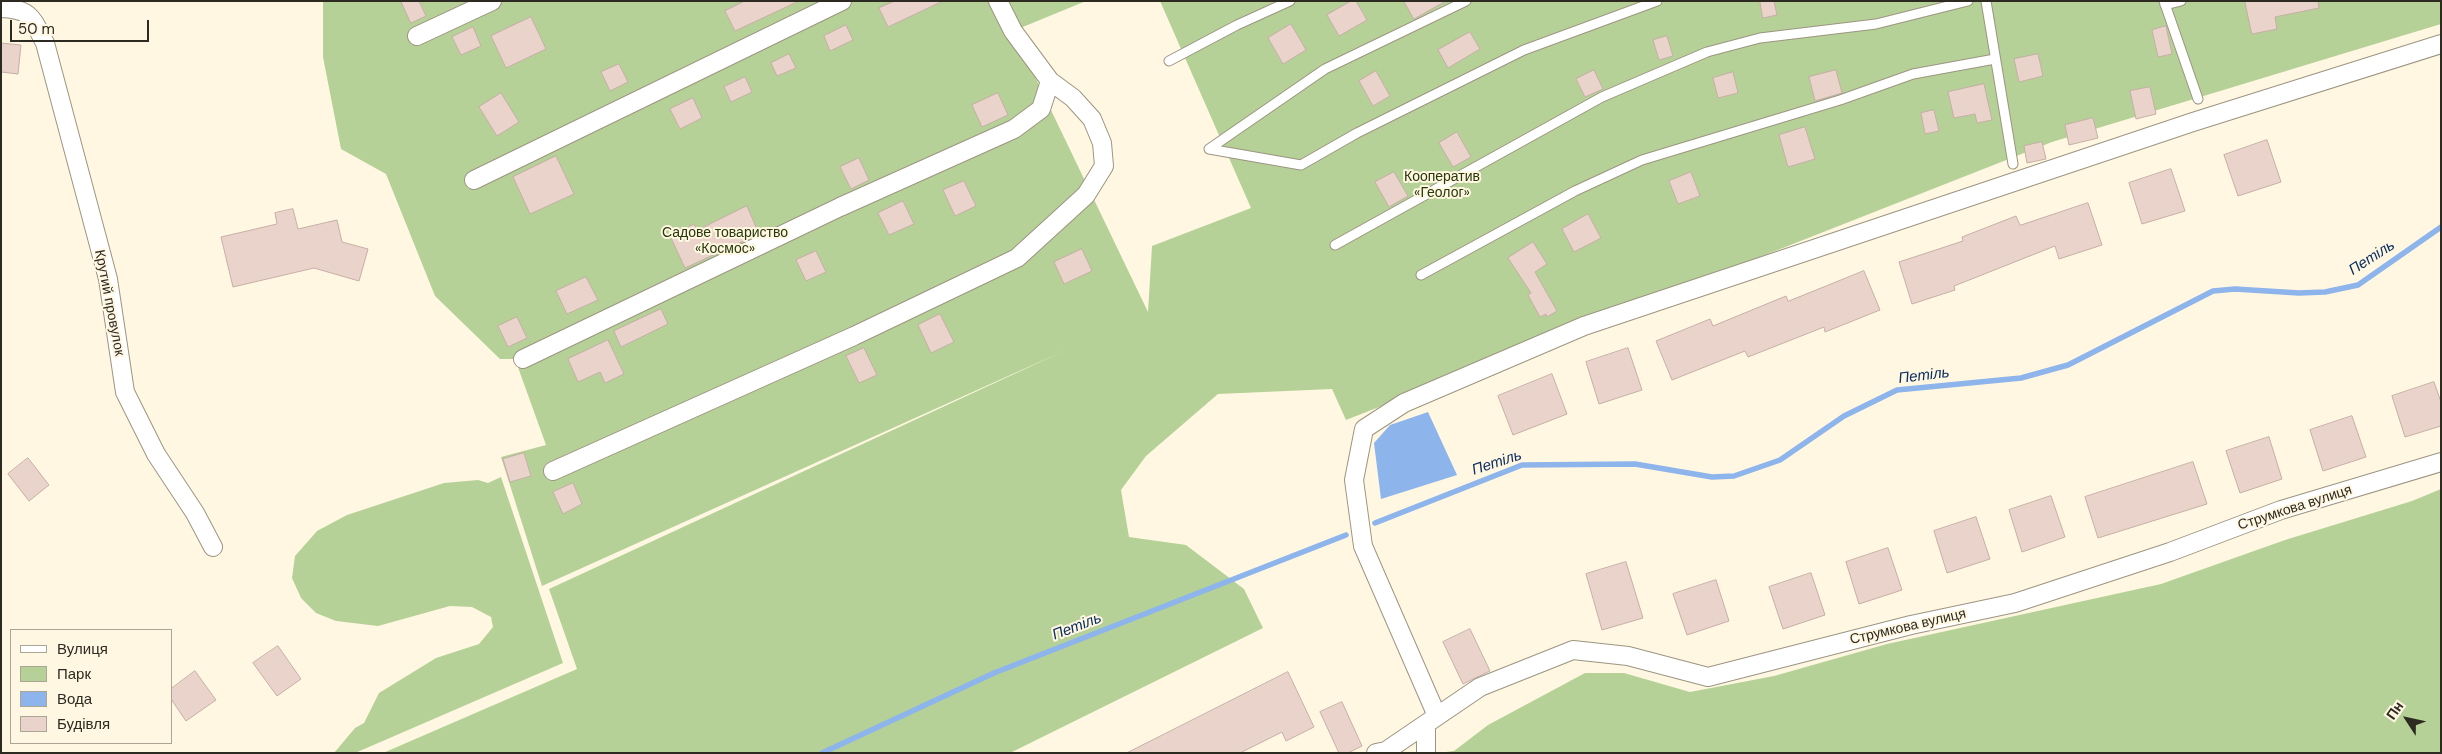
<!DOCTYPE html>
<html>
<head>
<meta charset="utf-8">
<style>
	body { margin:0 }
	#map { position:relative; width:2442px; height:754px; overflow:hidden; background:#fff7e2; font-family:"DM Sans",sans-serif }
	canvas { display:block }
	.frame { position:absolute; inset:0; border:2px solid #2d2a22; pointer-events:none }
	.legend { position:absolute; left:10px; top:629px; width:162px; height:115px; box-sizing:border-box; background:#fff7e2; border:1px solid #aba595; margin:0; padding:6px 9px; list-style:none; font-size:15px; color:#2d2a22 }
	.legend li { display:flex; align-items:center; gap:10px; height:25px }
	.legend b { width:25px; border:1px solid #aba595 }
	.north { position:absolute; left:2382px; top:694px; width:50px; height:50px; -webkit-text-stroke:4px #fff7e2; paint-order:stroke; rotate:305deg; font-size:14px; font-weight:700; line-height:20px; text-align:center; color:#2d2a22 }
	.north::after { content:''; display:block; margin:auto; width:18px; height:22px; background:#2d2a22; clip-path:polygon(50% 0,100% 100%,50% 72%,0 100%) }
	.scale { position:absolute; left:10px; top:20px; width:139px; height:22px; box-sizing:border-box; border:2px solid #2d2a22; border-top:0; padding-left:6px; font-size:15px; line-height:18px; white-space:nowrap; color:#2d2a22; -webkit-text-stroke:4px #fff7e2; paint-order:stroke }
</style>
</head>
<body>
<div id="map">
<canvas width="2442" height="754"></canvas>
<div class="frame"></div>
<ul class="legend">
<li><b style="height:6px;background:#fff"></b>Вулиця</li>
<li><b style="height:14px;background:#b6d197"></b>Парк</li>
<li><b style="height:14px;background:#8db4eb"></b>Вода</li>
<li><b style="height:14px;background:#ead3ca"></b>Будівля</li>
</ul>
<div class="north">Пн</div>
<div class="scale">50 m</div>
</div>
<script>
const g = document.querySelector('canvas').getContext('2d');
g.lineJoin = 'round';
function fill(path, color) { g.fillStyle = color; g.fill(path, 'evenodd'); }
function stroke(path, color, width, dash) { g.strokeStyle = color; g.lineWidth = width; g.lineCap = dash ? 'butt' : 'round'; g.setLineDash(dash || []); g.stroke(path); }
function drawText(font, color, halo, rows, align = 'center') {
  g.font = font + ' "DM Sans",sans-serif'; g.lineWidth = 4; g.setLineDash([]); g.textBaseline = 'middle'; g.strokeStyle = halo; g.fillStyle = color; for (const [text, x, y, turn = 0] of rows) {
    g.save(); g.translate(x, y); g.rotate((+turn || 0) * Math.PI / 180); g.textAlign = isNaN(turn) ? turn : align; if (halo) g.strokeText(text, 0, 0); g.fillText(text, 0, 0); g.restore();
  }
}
fill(new Path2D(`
	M323,1H1086L1013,31L1148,312L1152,246L1251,208L1160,1H2441V24L2052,142L1346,420L1332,389L1218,394L1146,456L1121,490L1129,537L1186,545L1244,589L1263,628L1010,753H383L577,669L549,589L1066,350L542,586L501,457L546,445L515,359H500L435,296L386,174L341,149L323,57Z
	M501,477L563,663L355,753H334L355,728L364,723L379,693L436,658L479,644L493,627L491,617L472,607L450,606L378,626L336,621L316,613L301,598L292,578L295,556L317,531L347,515L444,483L478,480L488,483Z
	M2441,489V753H1438L1454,751L1488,725L1585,673H1624L1690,692L1774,676L1887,644L2161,584L2285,540L2412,501Z`), '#b6d197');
fill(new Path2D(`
	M1428,412L1457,475L1381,499L1374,443L1390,425Z`), '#8db4eb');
stroke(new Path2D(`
	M1375,523L1522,465L1635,464L1712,477L1734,476L1780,460L1844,416L1897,390L2021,378L2068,365L2213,291L2235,289L2299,293L2325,292L2358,285L2441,227
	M822,753L994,673L1346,535`), '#8db4eb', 5.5);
const building = new Path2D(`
	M401,1H419L426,16L411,23Z
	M745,1H799L735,31L725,11Z
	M895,1H943L888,27L879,8Z
	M1351,1H1356L1367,20L1339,36L1327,15Z
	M1404,1H1446L1414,19Z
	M1760,1H1774L1777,15L1763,18Z
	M2245,1H2318L2319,8L2275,17L2277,29L2252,34Z
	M531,17L546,49L506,68L491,36Z
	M1291,24L1306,50L1283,64L1268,38Z
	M846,25L853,40L830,51L824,36Z
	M2166,26L2172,54L2158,57L2152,30Z
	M473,27L481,46L461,55L452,37Z
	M1470,32L1480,49L1448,68L1438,50Z
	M1667,36L1673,56L1659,60L1653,40Z
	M1,43L21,45L18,74L1,72Z
	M789,54L796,68L777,76L771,63Z
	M2038,54L2043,76L2019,82L2014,59Z
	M619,64L628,82L610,91L601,72Z
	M1594,70L1603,89L1585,97L1576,79Z
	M1836,70L1842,93L1815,101L1809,77Z
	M1376,71L1390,96L1373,106L1359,81Z
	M1733,72L1738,93L1718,98L1713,78Z
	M745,77L752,92L731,102L724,87Z
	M1984,84L1992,120L1977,123L1975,114L1954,118L1948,92Z
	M2150,87L2156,114L2136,119L2130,91Z
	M501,93L519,122L497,136L479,107Z
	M998,93L1008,115L982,127L972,105Z
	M693,98L702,118L680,129L670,109Z
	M1934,110L1939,131L1925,134L1921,113Z
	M2093,118L2098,138L2069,145L2065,125Z
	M1805,127L1815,159L1788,167L1779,135Z
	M1457,132L1471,157L1453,167L1439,143Z
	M2267,140L2281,182L2238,196L2224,155Z
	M2042,142L2046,159L2027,163L2024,146Z
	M556,156L574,194L530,214L513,177Z
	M859,158L869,180L851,189L840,167Z
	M2171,169L2185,211L2142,224L2129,183Z
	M1394,172L1408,196L1389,207L1375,182Z
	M1691,172L1700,196L1678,204L1669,181Z
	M964,181L976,206L955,216L943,190Z
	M903,201L914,224L889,235L878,213Z
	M2088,203L2102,245L2059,259L2055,246L1954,286L1955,290L1912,304L1899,262L1963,241L1962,237L2016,216L2020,225Z
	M747,206L759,234L685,268L670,236L694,224L697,230Z
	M293,209L298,229L337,220L342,242L368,249L359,281L314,268L233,287L221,237L277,224L275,213Z
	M1588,214L1601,238L1574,252L1562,229Z
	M1533,242L1547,264L1535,272L1557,311L1547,317L1546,314L1540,317L1528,295L1531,293L1508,258Z
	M1082,249L1092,271L1064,284L1054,262Z
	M816,251L826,272L806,281L796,260Z
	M1864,271L1880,310L1825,332L1824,327L1748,357L1745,351L1672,380L1656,341L1710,319L1713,326L1786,296L1788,301Z
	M586,277L598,300L567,314L556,291Z
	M661,309L668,324L621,347L614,331Z
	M940,314L954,342L931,353L918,325Z
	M517,317L527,338L508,347L498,326Z
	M608,340L624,374L605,383L600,372L578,382L568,359Z
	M864,348L877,375L859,383L846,356Z
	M1628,348L1642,390L1599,404L1586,362Z
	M1552,374L1567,414L1513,435L1498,396Z
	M2434,382L2441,402V426L2405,437L2392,396Z
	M2352,416L2366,457L2323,471L2310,430Z
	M2269,437L2282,479L2240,493L2226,451Z
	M524,453L531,476L510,482L503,459Z
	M28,458L49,485L29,501L8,474Z
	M2193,462L2207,504L2098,538L2085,497Z
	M573,483L582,504L563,514L553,492Z
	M2051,496L2065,537L2022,552L2009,510Z
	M1976,517L1990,559L1947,573L1934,531Z
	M1888,548L1902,590L1859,604L1846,562Z
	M1626,562L1643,618L1602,630L1586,574Z
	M1811,573L1825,615L1783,629L1769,587Z
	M1716,580L1729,621L1687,635L1673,594Z
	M1470,629L1490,671L1463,684L1443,642Z
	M278,646L301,679L277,696L253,663Z
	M195,671L216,700L186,721L171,699V689Z
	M1288,672L1314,727L1286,741L1282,732L1240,753H1127Z
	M1342,702L1362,746L1348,753H1339L1320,712Z`);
fill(building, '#ead3ca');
stroke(building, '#c6afa6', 1);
const lane = new Path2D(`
	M1986,1L2013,164
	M2164,1L2198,99
	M2165,5L2181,1
	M1169,61L1237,25L1290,1
	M1209,149L1301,165L1357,133L1524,50L1657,1
	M1209,149L1325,69L1466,1
	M1335,245L1602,97L1707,52L1760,38L1876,24L1968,1
	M1421,275L1575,191L1642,160L1840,100L1913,74L1995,59`);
const street = new Path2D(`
	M1,8C32,9 32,19 45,43L108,279L125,392L156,454L195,513L213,547
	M417,36L492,1
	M474,180L842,1
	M523,359L840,207L1014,129L1041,109L1050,81L1013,31L998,1
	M553,471L854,336L1017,258L1086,195L1104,166L1102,143L1092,119L1073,98L1050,81
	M1437,716L1363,546L1354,480L1364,429L1404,403L1584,326L2193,122L2441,44
	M1426,724V753
	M1376,753L1386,751L1480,687L1573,650L1628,656L1708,677L1911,625L2015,603L2170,552L2281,510L2441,462`);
stroke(lane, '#9c9581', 11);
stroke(street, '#9c9581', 20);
stroke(lane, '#fff', 9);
stroke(street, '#fff', 18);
drawText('14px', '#26380a', '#fff7e2', [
	["Кооператив",1442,177],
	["«Геолог»",1442,193],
	["Садове товариство",725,233],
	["«Космос»",725,249]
]);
drawText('14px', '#2d2a22', '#fff7e2', [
	["Крутий провулок",109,303,79],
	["Струмкова вулиця",2295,508,-18],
	["Струмкова вулиця",1908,627,-13]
]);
drawText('italic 15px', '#0b2f60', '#fff7e2', [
	["Петіль",2372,258,-33],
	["Петіль",1924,376,-7],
	["Петіль",1497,463,-18],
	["Петіль",1077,627,-21]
]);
</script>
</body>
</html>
